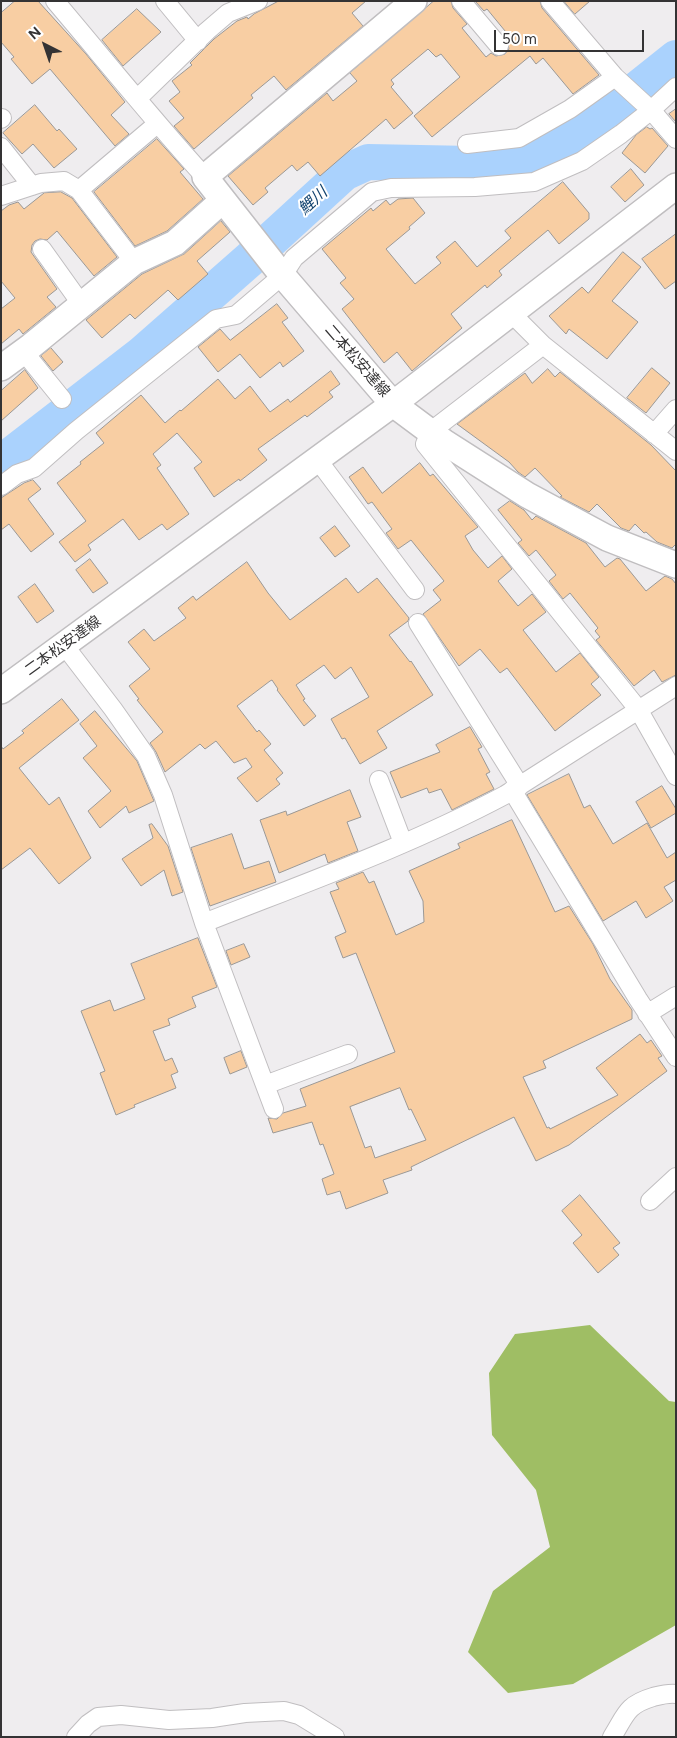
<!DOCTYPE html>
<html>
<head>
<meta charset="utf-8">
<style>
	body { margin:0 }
	#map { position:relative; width:677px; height:1738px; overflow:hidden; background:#efedef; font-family:Figtree,sans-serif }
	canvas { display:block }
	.frame { position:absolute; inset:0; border:2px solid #343334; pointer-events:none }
	.north { position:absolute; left:20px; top:20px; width:50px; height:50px; -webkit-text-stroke:4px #fff; paint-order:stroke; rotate:319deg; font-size:14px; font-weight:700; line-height:20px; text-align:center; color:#343334 }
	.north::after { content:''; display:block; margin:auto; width:18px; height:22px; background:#343334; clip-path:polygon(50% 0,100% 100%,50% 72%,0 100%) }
	.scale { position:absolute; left:494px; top:30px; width:150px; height:22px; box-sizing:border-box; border:2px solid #343334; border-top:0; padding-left:6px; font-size:15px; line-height:18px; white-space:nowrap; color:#343334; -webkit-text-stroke:4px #fff; paint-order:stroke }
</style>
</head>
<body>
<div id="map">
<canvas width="677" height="1738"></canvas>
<div class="frame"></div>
<div class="north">N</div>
<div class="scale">50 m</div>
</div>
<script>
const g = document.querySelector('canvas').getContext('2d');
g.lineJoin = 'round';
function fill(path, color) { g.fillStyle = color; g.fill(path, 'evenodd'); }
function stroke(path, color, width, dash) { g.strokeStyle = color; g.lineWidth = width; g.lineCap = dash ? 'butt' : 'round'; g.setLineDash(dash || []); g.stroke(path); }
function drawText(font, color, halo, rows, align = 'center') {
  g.font = font + ' Figtree,"Noto Sans JP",sans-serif'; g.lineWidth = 4; g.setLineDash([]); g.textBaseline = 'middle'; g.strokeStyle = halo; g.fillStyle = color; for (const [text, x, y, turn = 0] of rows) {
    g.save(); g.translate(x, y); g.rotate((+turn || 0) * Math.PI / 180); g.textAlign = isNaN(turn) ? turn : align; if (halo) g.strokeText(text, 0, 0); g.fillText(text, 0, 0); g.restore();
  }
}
fill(new Path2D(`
	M590,1325L669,1401L676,1402V1625L573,1684L508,1693L468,1652L493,1591L550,1547L536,1490L492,1435L489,1373L515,1334Z`), '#9fbe64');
stroke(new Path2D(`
	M1,463L142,354L250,259L344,173L368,162L472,164L524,160L565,141L597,121L676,58`), '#aad2fd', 36);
const building = new Path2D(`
	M15,1H38L86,54L125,102L111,115L129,134L115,146L50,69L32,84L11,59L14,57L1,42V13Z
	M279,1H366L352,13L363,26L286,90L274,76L251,95L253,98L194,149L174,126L184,118L169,101L180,92L172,81L192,65L190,63L214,39L237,21L247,17L248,19L254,14Z
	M434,1H451L453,8L467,24L462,28L486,57L491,53L496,56L505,54L509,49L507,39L510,37L487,9L484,11L475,1H540L542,8L599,75L573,94L543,58L536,64L530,56L432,137L414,116L460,77L441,54L436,57L428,49L391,80L394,84L391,87L413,113L394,129L386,119L320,176L308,162L297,171L292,165L265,188L268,192L253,205L228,176L327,93L333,101L357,81L350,73Z
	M564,1H590L575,14Z
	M137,9L161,32L123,66L102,40Z
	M35,105L57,131L59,129L77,149L54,168L33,144L22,154L3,133Z
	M676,109V122L669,114Z
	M647,127L650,129L652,128L668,146L645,173L622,153L636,135Z
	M157,139L184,169L180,172L203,199L167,231L135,246L94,192Z
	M631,169L644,185L625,202L611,187Z
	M563,182L589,213V219L559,244L548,230L499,271L502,275L487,288L485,285L451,314L462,328L412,371L397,352L384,363L342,309L354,299L340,283L346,278L322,249L371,208L373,211L386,200L390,205L398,199L413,198L425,213L409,227L410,229L386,249L415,284L441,263L436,257L455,241L477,267L511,238L505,231Z
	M61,192L72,198L117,257L94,276L57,231L47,240L40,239L35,241L32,245L31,252L57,289L47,297L56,307L23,334L19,329L1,344V309L15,298L1,281V211L9,205L18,202L24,209L44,193Z
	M221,221L230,232L197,261L208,274L178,300L168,290L135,319L130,314L102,338L86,320L142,274L184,254Z
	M676,234V281L665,289L642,259Z
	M623,252L641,267L612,301L638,322L607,359L569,329L566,334L549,316L582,287L588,293Z
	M277,304L288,318L282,322L304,351L283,367L280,362L260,378L240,354L218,372L198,347L220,329L230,340Z
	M51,348L63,362L53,371L41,356Z
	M652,368L670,383L646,413L627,398Z
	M548,369L555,377L560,372L651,445L676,471V544L672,548L657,542L646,532L644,533L635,524L629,531L621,528L597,504L589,512L560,497L562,496L535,468L525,477L518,472L509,462L457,424L525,373L532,383Z
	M25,370L38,388L1,421V391Z
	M331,371L340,384L329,392L333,397L307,417L305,415L258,449L267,460L240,481L239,479L214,497L194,468L202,462L177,433L153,454L161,465L157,468L189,514L167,530L162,524L139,540L123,519L88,545L91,550L75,562L59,542L86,521L57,483L81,464L80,462L104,443L96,433L141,395L165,423L180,410L181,411L218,379L235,399L250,386L270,412L288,399L290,402Z
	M420,463L430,476L433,474L478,527L465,536L473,550L488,568L502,556L512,569L498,581L518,606L532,594L546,612L523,630L556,672L580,653L599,677L591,684L601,695L555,731L507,668L500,673L480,649L459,666L423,614L441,600L433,590L444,581L411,540L398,549L386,533L392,529L372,502L368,504L349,477L363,467L382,493Z
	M33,480L41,489L28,499L54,534L31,552L9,524L1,530V498L24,483Z
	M510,501L524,510L532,520L536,516L586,543L605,567L617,558L620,559L646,591L665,576L672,579L676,584V675L662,682L654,670L634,686L596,640L600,637L595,631L598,628L570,593L563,599L549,581L556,575L536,550L529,556L518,543L522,540L498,510Z
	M335,526L350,546L335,557L320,538Z
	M90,559L108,583L93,593L76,570Z
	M247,562L268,593L290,620L346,578L358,593L377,578L409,618L408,621L389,635L410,662L411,661L433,695L377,731L387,748L360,764L345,738L342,739L331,719L369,697L351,667L335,679L324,665L296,685L305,699L303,700L316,716L304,726L277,690L278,689L272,680L270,681L237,706L257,732L259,730L271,744L264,750L283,773L276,779L280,784L257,802L237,778L252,767L246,758L234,763L216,741L205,749L200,744L165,772L156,752L150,743L163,732L137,700L139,699L129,686L150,669L128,642L144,629L154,641L186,618L178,608L193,596L196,600Z
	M35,584L54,611L37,623L18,597Z
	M62,699L79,720L19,768L49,805L59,797L91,858L59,884L30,848L1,870V746L3,749L24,733L22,731Z
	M95,711L137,761L154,801L129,813L126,806L100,828L88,811L111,791L83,758L97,746L80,724Z
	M470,727L482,747L478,749L490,772L486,774L494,789L452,810L441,789L429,793L427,788L401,798L390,772L440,752L436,745Z
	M569,774L584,808L590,805L613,844L647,823L667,858L676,852V880L664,887L673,901L646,918L636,901L603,921L527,795Z
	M662,786L676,809V813L651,828L636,802Z
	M350,790L361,817L347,822L358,851L328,863L325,854L279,873L260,820L286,811L287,815Z
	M512,820L555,912L569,906L593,944L610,979L632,1010V1019L543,1061L546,1068L523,1077L547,1128L549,1127L550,1129L618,1095L596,1068L640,1034L647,1043L651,1040L662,1056L658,1058L667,1071L569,1145L536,1161L514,1117L411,1167L412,1170L383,1180L388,1193L346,1209L340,1191L327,1195L322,1179L334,1174L323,1144L320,1145L312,1122L273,1133L268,1118L277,1119L283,1113L306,1106L300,1089L395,1052L356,953L343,958L335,937L346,932L330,892L339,889L336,883L363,872L369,883L374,881L396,935L424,922L423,901L409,871L460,848L458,844ZM400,1088L409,1110L411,1109L426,1140L375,1158L371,1146L365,1148L350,1107Z
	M152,824L168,846L183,892L172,896L164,870L141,886L122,859L153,838L149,825Z
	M232,834L244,869L269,861L276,882L210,906L191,848Z
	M198,938L217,987L192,997L196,1007L168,1019L170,1025L153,1031L165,1061L172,1058L178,1072L171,1075L176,1088L134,1105L135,1107L116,1115L100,1073L105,1071L81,1011L110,1000L114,1011L145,999L131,964Z
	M244,944L250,957L231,965L226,951Z
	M241,1051L247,1067L230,1074L224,1058Z
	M580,1195L620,1243L613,1248L619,1255L598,1273L573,1243L582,1235L562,1211Z`);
fill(building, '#f8cea3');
stroke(building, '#9a9896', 1);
const street = new Path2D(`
	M55,1C105,60 153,120 205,177
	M165,1L198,41
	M461,1L499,46
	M550,1L615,77L651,110L676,139
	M138,98L207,31L228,13L258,1
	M1,119L2,118
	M467,144L519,138L570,109L615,77
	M1,147L32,186
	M79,190L134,262
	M1,196L41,183L64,181L79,190L157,124
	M42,249L82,305
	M512,314L543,345L676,451
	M543,345L430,432L425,444L638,709L676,776
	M24,352L62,399
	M654,434L676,409
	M317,459L415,590
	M1,486L17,474L34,468L76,431L216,319L236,315L283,275L294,258L372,192L391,188L475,187L534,182L582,161L621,134L649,112L676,87
	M418,623L520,786
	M64,645L113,709L146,756L163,795L204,923L274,1109
	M379,780L403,843
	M512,790L638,999L676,1057
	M204,923C305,883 409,846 505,795L676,686
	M647,1014L676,996
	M265,1085L348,1054
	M650,1201L676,1177
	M76,1737L88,1724L98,1717L121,1715L169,1720L212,1718L245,1713L284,1711L299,1715L335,1737
	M612,1737C626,1715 626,1705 653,1697C661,1695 668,1693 676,1694`);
const secondary = new Path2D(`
	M414,1L205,177L278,270L393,404L444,442L527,495L607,538L676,565
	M1,368L31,346L134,262L175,243L223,200
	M1,691L393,404L676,186`);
stroke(street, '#c0bec0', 20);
stroke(secondary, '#c0bec0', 28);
stroke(street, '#fff', 18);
stroke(secondary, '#fff', 25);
drawText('15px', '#343334', '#fff', [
	["二本松安達線",357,361,49],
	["二本松安達線",63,646,-36]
]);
drawText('italic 16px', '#134470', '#fff', [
	["鯉川",313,201,-42]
]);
</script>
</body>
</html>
